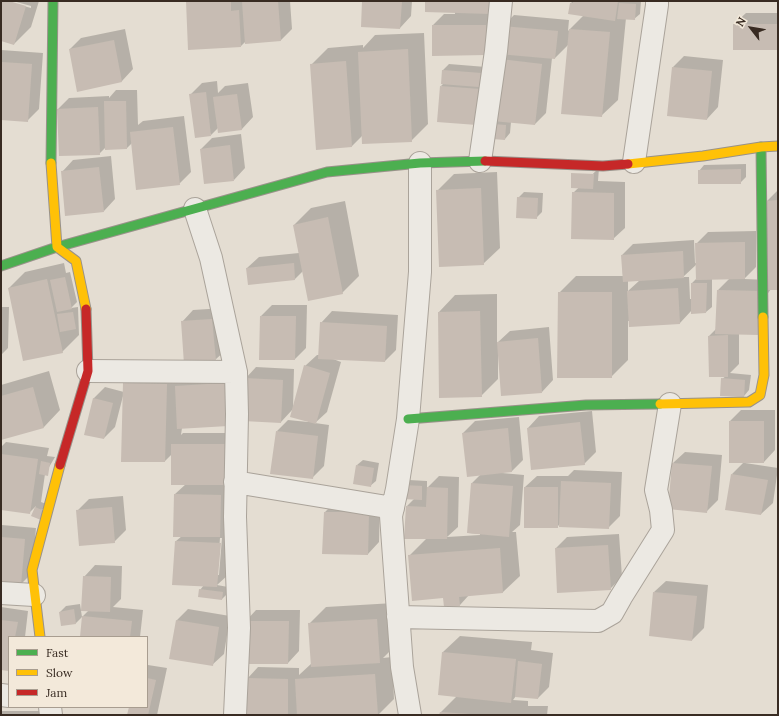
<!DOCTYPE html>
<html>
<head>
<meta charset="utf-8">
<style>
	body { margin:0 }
	#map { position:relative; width:779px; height:716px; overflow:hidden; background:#e4ddd2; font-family:Lora,serif }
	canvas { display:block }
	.frame { position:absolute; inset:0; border:2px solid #382b22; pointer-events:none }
	.legend { position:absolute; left:8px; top:636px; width:140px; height:72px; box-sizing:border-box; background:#f3e9da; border:1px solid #a89d90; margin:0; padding:5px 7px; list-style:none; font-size:12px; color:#382b22 }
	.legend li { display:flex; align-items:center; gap:8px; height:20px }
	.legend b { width:20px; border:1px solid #a89d90 }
	.north { position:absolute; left:731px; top:8px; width:40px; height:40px; -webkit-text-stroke:3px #f3e9da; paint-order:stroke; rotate:301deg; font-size:11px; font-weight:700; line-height:16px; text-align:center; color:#382b22 }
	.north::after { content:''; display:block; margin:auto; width:14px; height:18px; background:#382b22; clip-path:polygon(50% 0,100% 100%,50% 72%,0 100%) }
</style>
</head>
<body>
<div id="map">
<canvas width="779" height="716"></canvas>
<div class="frame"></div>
<ul class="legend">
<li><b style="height:5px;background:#4caf50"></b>Fast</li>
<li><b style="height:5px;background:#ffc107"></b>Slow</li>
<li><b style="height:5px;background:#c62828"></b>Jam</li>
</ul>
<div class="north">N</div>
</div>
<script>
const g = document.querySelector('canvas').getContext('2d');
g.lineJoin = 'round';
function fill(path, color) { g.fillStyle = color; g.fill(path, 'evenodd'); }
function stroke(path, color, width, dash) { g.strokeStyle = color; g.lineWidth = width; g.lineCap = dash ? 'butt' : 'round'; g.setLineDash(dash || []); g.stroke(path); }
fill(new Path2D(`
	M1,1H6L31,8V6L13,1H39L31,27L14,44L1,40Z
	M187,1H290L292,29L281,40L246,41L241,46Z
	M363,1H412L411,16L400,28Z
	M426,1H503L486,54L433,25L444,14H455V12Z
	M573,1H641L640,14L634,19L626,18L618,100L601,116L568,45L555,58H552L546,113L535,124L511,122L510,133L505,139L493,138L503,26L514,15L569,20L568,31L584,15L571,3Z
	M746,13H778V49L734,24Z
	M125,29L133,69L122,81L78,90L70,49L81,38Z
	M424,33L428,124L411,141L362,136L352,146L317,149L311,65L328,48L363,45V48L375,35Z
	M1,50L43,53L39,109L27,121L1,119Z
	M684,56L723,60L718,107L707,119L673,67Z
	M449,64L486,67L488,113L441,86L443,84H442L443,70Z
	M217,81L218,93L225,86L248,83L253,117L242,129L219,132L218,128L211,135L190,95L202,83Z
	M116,90H137L138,125L143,121L184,116L191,172L179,184L132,143L127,148L106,147L99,154L58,109L69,98L109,96V98Z
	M241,134L245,168L234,180L201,149L212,138Z
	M111,156L115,199L104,211L62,172L73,160Z
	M746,164V177L740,183L699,171L704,165Z
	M599,168L598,181L625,182V228L613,239L573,193Z
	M497,172L500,248L483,264L437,191L454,174Z
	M778,190V289H771L739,334V364L730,373L751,375L749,390L744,396L722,379L726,376L709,336L716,329L718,290L729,279H712V307L706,312L692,310L680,323L628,321V360L611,377L559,293L576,276H623L622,255L633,244L694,240L695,263H697L696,244L708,232L756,231V267L744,279L769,280L767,201ZM697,264V278L692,283V299H690L689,277H683ZM628,280H640L628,291Z
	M524,192L543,193L542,212L536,218L518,198Z
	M345,201L359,276L342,293L303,271L295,279L247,268L259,257L299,253L294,225L311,208Z
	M64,263L66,273L70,272L77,302L71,308L78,307L79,335L62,352L9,288L25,272Z
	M497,294V343L510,331L549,327L553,380L542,392L499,353H498V379L481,396L439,312L455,295Z
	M272,305H307L306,348L295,359L261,316Z
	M1,307H9L8,348L1,355Z
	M224,308L227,349L215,360L182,322L193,310Z
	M332,311L398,315L396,350L385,361L333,359L341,362L327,412L315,423L329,425L324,466L312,478L277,431L288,420L308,422L305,366L317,355H319L321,323Z
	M141,367L236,372L239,414L182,428L181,435L183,433H236L231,525L224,532H231L228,575L217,585L228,587V593L222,599L200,590L204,585L173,584L176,541L182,536L175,494L186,484L172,454L165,461L123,396L115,427L104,438L93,399L105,387L124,392V384ZM220,538H222L219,575H217Z
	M256,367L294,369L293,409L281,422L245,379Z
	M49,371L60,410L44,427L1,439V385Z
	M741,410H775V450L764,462H745V463L778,468L773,503L761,514L732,474L744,462L730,421Z
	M592,411L596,452L584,464L532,469L528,428L539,416Z
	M519,417L523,460L512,471L502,472V473L524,475L520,525L512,532H516L520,576L503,592L469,595L460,605L444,597L409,556L427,538L407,506L415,498H403L409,480L427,481V488L439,476L459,477L458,527L447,537L480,535V534L468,533L472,483L481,474L463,433L475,421Z
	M6,442L49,448L47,456L55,457L45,474L41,502L49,505L32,516L36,506L29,513L1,509V447Z
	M685,452L722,455L718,500L707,511L673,463Z
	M363,460L379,463L376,481L370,486L357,465Z
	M574,470L622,472L620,516L608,528L561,523L557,527L525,487L537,476H568Z
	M123,496L126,530L114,542L77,511L89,499Z
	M336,501H380L379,542L368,554L325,512Z
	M2,525L36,528L32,573L21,584L1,582V526Z
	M619,534L622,577L610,589L556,548L567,537Z
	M95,565L122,566L121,599L113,607L143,610L140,637H81L83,616L89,610L84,577Z
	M666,581L708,585L704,628L692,640L654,592Z
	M394,603L396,645L383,658L392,657L394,699L378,715H298V714L296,715H246L247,679L258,667L299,668V675L312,663L309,624L326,607Z
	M80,604L82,617L76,623L62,625L60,612L66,606Z
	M1,607L28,611L25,637H9V670L1,669Z
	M188,609L230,616L224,654L212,665L170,658L177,620Z
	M256,610H300L299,651L288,663L245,622Z
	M460,636L532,642L531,650L553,653L549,687L538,698L516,696L513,700L528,701V706H548L547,715H440V713L457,696L443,652Z
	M148,665L167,668L157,715H129L130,707H147V666Z
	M1,711H42V715H1Z`), '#0003');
fill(new Path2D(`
	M1,1H9L26,6L14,45L1,41Z
	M186,1H231V11L239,10L241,47L188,50Z
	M242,1H278L281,41L245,44Z
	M362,1H402L400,29L361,27Z
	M425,1H492V14L425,12Z
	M573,1H618L615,21L568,14L570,3H573Z
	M619,3L636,4L635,20L617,19Z
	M733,24H778V50H733Z
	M432,25H486V55L432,56Z
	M502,26L558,31L555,59L499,54Z
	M569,29L610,32L602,117L561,114Z
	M114,40L122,82L77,92L69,49Z
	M408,49L412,142L362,144L358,52Z
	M500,59L542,64L535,125L493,121Z
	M346,61L352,147L316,150L310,64Z
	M1,62L32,64L28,122L1,120Z
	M672,67L712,71L707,120L667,116Z
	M442,70L481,73L479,87L441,84Z
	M440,86L480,89L477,125L437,122Z
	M206,92L211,136L195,138L189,94Z
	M237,94L242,130L218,133L213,97Z
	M104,101H126L127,149L105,150Z
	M98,107L100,155L59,156L57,109Z
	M492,124L506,125L505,140L492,139Z
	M173,127L180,185L136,190L130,132Z
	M230,145L234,181L204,184L200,149Z
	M99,167L104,212L65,216L61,171Z
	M741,169V184H698V170Z
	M571,173L594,174L593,189L571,188Z
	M481,188L484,265L439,267L436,190Z
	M572,192L614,193V240L571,239Z
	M517,197L538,198L537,219L516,218Z
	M778,200V290H768L766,201Z
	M328,217L343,294L308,301L293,225Z
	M745,242V279L696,280L695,243Z
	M683,251L684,278L623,282L621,255Z
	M294,263L295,280L248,285L246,268Z
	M65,277L72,309L57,312L50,280Z
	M47,279L63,353L23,361L8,288Z
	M691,283H707L706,313L691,314Z
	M678,288L680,324L629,327L627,291Z
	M717,290L760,291L759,335L715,334Z
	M558,292H612V378H557Z
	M480,311L482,397L439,398L438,312Z
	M73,312L76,329L60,332L57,314Z
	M260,316H296L295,360H259Z
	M212,319L216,361L184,364L181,321Z
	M320,322L387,326L385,362L318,359Z
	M728,335V377H709L708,336Z
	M538,338L542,393L501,396L497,342Z
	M304,365L330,373L316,424L290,417Z
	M244,378L283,380L281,423L243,421Z
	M721,378L745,380L744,397L720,396Z
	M123,383L167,384L165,462H121Z
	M225,383L228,426L177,429L175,386Z
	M33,387L44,428L1,440V396Z
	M93,398L113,403L104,439L84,435Z
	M729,421H764V463H729Z
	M580,422L585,465L531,470L527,428Z
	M508,428L512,472L467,477L462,433Z
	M276,431L318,436L313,479L270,474Z
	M171,444H225V485H171Z
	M1,454L38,459L30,514L1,510Z
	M41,461L50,463L48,476L39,474Z
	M672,463L712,466L707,513L668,509Z
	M356,465L374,468L371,487L353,484Z
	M731,474L768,480L761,515L725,510Z
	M561,481L611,483L609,529L559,527Z
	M471,483L513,486L509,537L467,533Z
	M402,485L422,486V500L402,499Z
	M427,487L448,488L447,539H404L406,506L426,507Z
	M524,487H558V528H524Z
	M174,494L221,495L220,537H173Z
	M35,507L44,511L41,520L31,516Z
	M112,507L115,543L79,546L76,510Z
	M324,512H369L368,555L322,554Z
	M1,537L25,539L21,585L1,583Z
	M175,541L221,543L217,587L172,585Z
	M608,545L611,590L557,593L555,548Z
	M500,548L503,593L459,597L460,606L444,607L443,598L412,601L408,555Z
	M83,576L111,577L110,612L81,611Z
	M199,589L223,592L222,600L198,597Z
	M653,592L697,596L692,641L649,636Z
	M74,609L76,624L61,626L59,612Z
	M82,616L132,621L130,637H80Z
	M377,619L380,663L311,667L308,623Z
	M1,620L18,622L15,637H9V671L1,670Z
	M176,620L219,627L213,666L169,659Z
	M244,621H289L288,664H243Z
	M442,652L516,659L511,703L438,695Z
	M518,661L542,664L538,699L515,697Z
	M375,674L378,715H297L295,679Z
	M147,678L156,680L148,715H127L129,707H147Z
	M246,678L288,679V715H245Z
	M440,712L469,714V715H439Z`), '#c7bcb3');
const street = new Path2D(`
	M480,161L496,51L501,1
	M634,162L657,5V1
	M195,209L211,258L236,372L237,414L235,517L239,628L235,715
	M88,371L236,372
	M235,482L393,508
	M1,593L34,595
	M398,617L598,621L612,613L621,597L663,530L661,510L656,490L670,404
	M1,695L9,696
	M50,707L51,715
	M410,715L402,667L391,516L397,489L408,419L420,272V163`);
const fast = new Path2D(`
	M761,147L763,317
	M51,163L53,1
	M1,266L57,247L327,172L420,163L485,161
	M408,419L586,405L660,404`);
const slow = new Path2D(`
	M51,163L57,247L76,261L86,309
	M628,164L703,156L761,147L778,146
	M660,404L749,402L760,395L764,375L763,317
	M40,637L32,570L60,465`);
const jam = new Path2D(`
	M485,161L603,166L628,164
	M60,465L88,371L86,309`);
stroke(street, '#aaa39a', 24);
stroke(fast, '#99928a', 11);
stroke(slow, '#99928a', 11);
stroke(jam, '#99928a', 11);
stroke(street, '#ece9e3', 22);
stroke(fast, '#4caf50', 9);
stroke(slow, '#ffc107', 9);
stroke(jam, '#c62828', 9);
</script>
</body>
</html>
